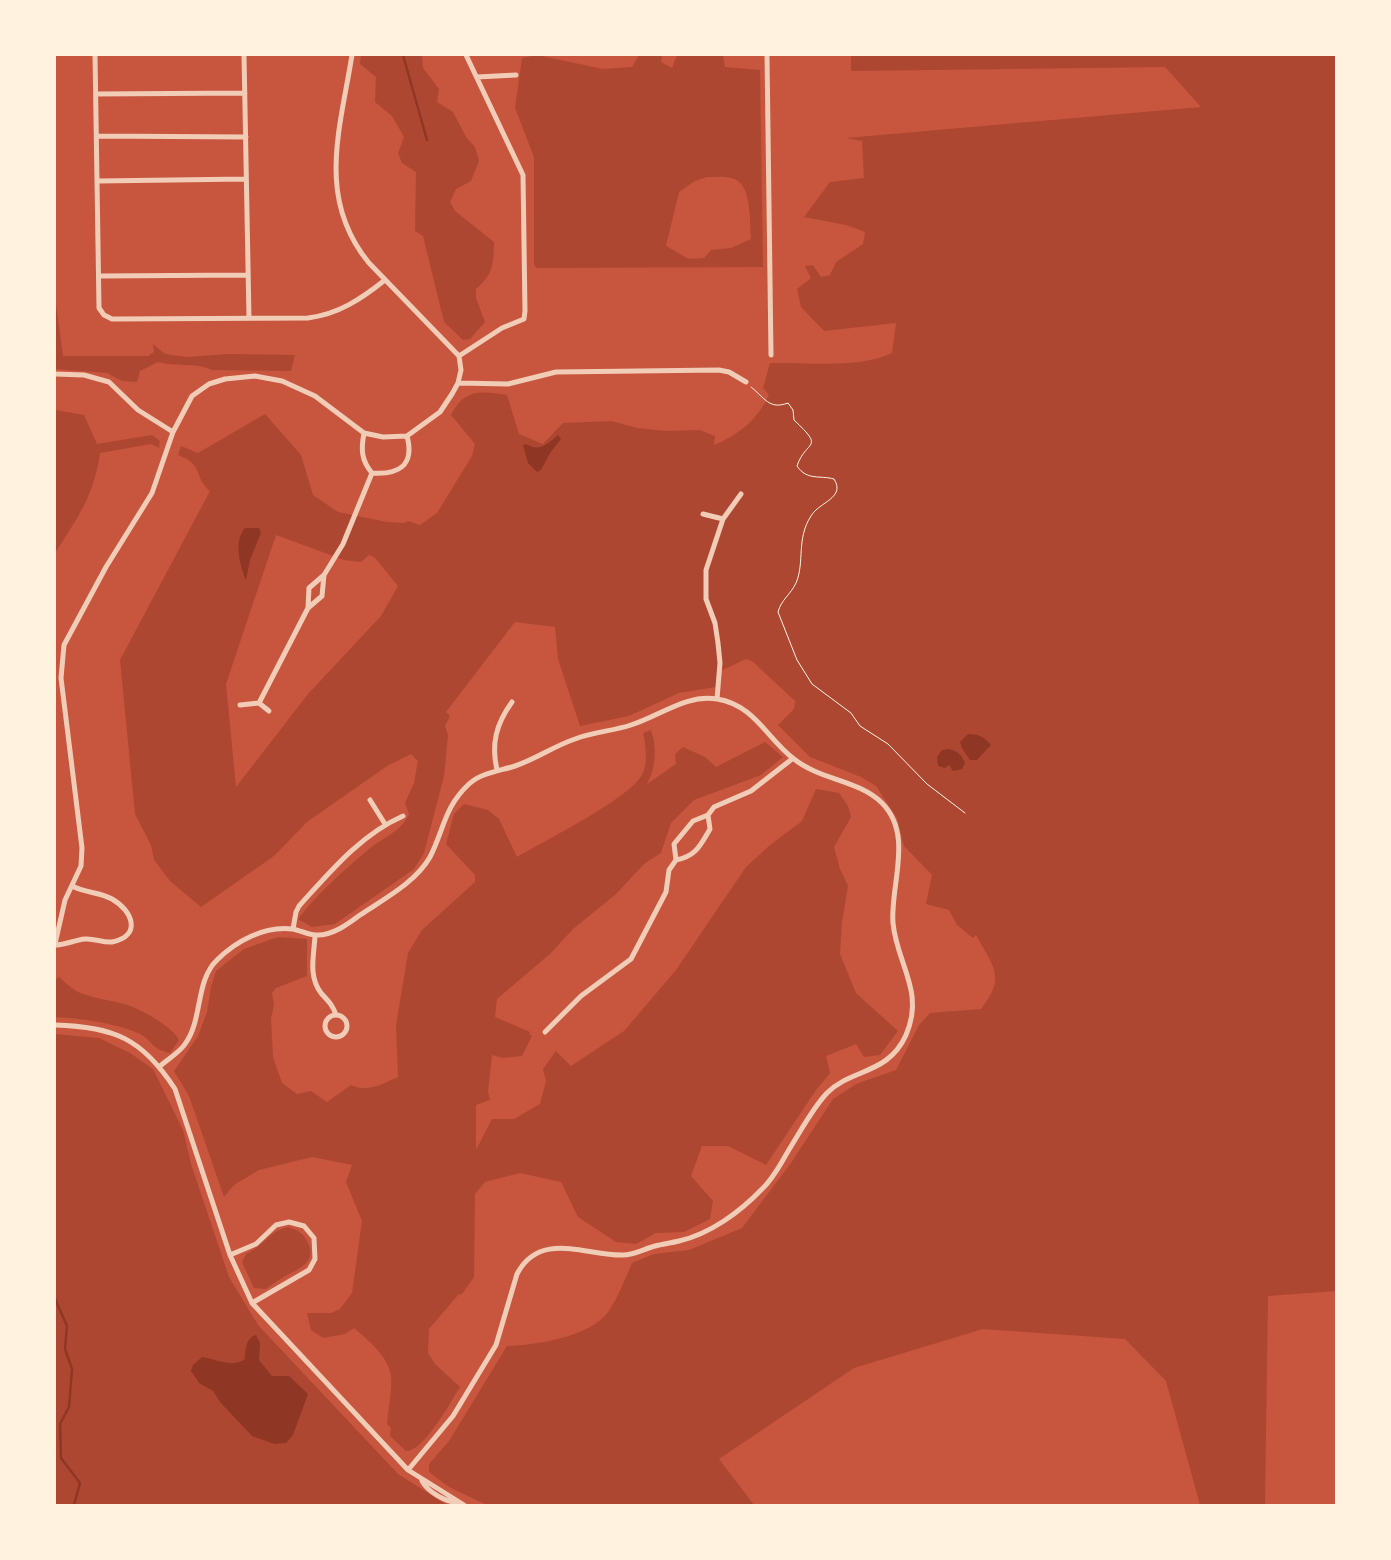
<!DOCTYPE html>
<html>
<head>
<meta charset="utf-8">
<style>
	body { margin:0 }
	#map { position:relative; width:1391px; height:1560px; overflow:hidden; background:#c8553d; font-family:Montserrat,sans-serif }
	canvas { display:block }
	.frame { position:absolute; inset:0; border:56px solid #fff3e0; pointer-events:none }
</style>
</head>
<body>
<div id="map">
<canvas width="1391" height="1560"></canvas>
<div class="frame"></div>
</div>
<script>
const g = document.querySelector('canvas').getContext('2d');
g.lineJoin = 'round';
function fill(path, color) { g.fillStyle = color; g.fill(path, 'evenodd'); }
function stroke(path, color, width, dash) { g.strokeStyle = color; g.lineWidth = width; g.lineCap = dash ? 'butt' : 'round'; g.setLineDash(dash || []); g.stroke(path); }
fill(new Path2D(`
	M361,55H422L423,68L439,89L437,102L453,112L466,137L475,147L479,161L471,181L456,189L450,202L455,211L494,242C493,265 494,273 476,289V298L485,322L470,339L463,340L444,322L423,236L415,231L416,172L402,163L398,153L404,137L392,116L375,102L376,77L360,64Z
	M537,55L603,69L632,67L639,55H662L661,62L672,68L677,55H723L725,67L760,70L763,267L537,268L534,265V157L515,108L522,58ZM707,177C715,177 724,176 731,178C753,182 749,222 751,239L731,248L711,250L704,258L689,259L666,246L679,192L695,181Z
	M851,55H1336V1291L1268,1296L1265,1505H1200L1166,1381L1125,1339L983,1329L854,1368L719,1459L754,1505H487L449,1487L429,1472V1464L449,1441L507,1346C536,1345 590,1337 608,1312C618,1298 625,1279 632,1263L654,1254L689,1250L742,1228L791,1163L833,1099L856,1084L896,1070L919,1025L930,1013L981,1009C1006,977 994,968 976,935L973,938L957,925L949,910L926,904L932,875L904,846L897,818L876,786L861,777L810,757L778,725L794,709L795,701L752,661L746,659L718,672L716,687L679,693L629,716L580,726L558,659L555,627L515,622L446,712L450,716L445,726L448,735L444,776L424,853L414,869L335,924L312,927L298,919C318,893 344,870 369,849C385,836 400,833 409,814L405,803L414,783L418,761L411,754L387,766L307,822L274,856L201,907L170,881L154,860L151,845L135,814L120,660L210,491C193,477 205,465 178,455L181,446L198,453L265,414L301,455L313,495L338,512L387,522L404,523L408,521L420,525L437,513L472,456L475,444L451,415C465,388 480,391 507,395L519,434L543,444L563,423L612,421L637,428L666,431L700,430L715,436L714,445C739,435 758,419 769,395L763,388L770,363C807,362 859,369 892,353L896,323L824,331L801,307L797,289L811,278L805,266L813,265L821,277L830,275L836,262L863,244L865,232L846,225L804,217L830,182L864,178L862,141L846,138L1201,107L1165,67L851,71ZM276,535L344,560L361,562L369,555L375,558L398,586L381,616L308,694L236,787L226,684Z
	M55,297L63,356H148L154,352L153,344L165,354L186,357L230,354L295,355L291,371L212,370C195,362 175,367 158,362L140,371L137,382L122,381L107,373L55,369Z
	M55,410L84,415L97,444L152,435L160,441L159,448L151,444L100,453C94,496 78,517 55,553Z
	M651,730C657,747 656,768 647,784L676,764L675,754L683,747L705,757L716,767L765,742L783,757L761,775L694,800L671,823L661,853L644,864L615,895L573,929L551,953L497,999L495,1017L530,1032L529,1034L532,1036L522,1056L503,1058L492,1055L488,1092L490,1100L476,1105V1150L492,1119H514L540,1104L546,1081L543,1069L556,1051L571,1066L624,1031L676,970L746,867L769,846L802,821L816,789L839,793L848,806L851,817L834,847L840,869L848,886L842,922L840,954L856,993L898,1031L880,1055L864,1057L856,1044L826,1056L830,1073L816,1090L766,1165L728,1146H702L691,1176L713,1201L710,1219L684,1232L656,1233L636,1244L616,1242L578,1217L561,1182L520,1173L485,1182L475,1194L474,1277L462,1294L458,1295L429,1329L428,1353L435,1364L460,1387C451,1401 424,1452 406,1451L390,1436L391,1428L387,1424C388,1409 392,1392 391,1377C390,1358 367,1339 354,1328L345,1334L323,1338L311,1330L307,1313H331L340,1309L352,1293L362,1221L346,1182L352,1165L312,1157L259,1170L234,1185L224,1197L189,1096L174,1071L198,1036L207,1012L211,987L216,971L244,949L278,937L307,939V976L276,988L272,993L274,1005L271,1019L273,1057L282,1083L297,1094L311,1091L327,1102L351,1085C368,1093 382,1084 398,1077L396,1025L408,953L422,930L475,882V875L446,844L454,814L464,804L488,810L499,819L517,857C546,840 627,800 642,775C648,765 646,744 643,733Z
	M59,977C65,982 71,988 78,992C93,998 108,1000 124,1004C139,1008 172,1026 179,1040L170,1053C150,1049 152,1039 138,1033C111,1022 84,1019 55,1017V980Z
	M55,1034L99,1038L130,1053L153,1069L183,1130L191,1164L229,1277L258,1325L398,1474L447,1505H55Z
	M288,1227C297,1230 304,1233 308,1243C316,1260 302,1268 289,1274C281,1278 273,1284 266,1289L254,1288L242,1262L246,1254C265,1245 268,1232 288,1227Z`), '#ae4732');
fill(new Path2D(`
	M558,435L561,439L550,453L541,470L537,472L528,463L523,445L526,444C540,452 546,445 558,435Z
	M245,528H259L261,533L250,560L246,580C240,566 233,541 245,528Z
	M968,734C979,734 984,737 991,745L977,760H970L962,748L960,742Z
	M948,749C958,751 961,754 965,763L962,769L953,771L949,765L945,768L938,766L937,757L942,750Z
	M256,1335L260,1343L259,1360L272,1376H289L308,1394L293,1435L286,1443L274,1444L252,1436L220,1402L213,1391L199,1383L191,1371L193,1365L202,1357C215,1359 234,1368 245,1359C245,1350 246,1338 256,1335Z`), '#8f3625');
stroke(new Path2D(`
	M403,55L427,140
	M55,1299L67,1326L65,1349L72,1369L69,1407L60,1424L61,1458L80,1483L74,1505`), '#8f3625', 2.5);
stroke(new Path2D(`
	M751,387C765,398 769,410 788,403L793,410L794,420C826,450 806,439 797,466C807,481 820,475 834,479C846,498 819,502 811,516C796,539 805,562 796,583C791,594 781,600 778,612L797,660L812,684L851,713L860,726L888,744L927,784L965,813`), '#fff3e0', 1);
stroke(new Path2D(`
	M95,55L99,308L104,315L112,319L308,318C339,314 361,299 385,280
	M244,55L249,318
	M767,55L771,355
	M477,77L516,75
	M96,94L245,93
	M97,136L246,137
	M98,181L246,179
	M100,276L247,275
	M459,356L502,328L524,319L525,311L523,175L466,55
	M55,374L84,375L109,382L138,410L173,432
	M458,383L508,384L556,372L719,370L729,372L746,382
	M364,433C361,449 361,460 372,473C398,475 415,466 407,436
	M703,514L723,519
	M308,608L309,588L324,575L343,544L372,473
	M717,699L720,663L718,643L715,623L706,599V570L723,519L741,494
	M259,703L269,711
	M240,705L259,703L308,608L322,596L324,575
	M497,770C491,744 496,724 512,702
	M370,800L385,824
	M676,860C696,856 700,846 710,829L708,815
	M293,929L296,912L299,906C330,872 360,835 403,816
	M315,936C314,955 308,976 321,993C328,1001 333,1005 336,1015
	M55,944L65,900L81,866L82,848L61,678L64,645L106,567L152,493L173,432L192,396L209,384L225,379L255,376L282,381L315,396L364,433L383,437L407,436L440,412L452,394L458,383L461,370L459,356L369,263C316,198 340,130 352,55
	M55,945C66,945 74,940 85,939C94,938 103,943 112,942C142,936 133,911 112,899C100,892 85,893 72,886
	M325 1026a11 11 0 1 1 22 0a11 11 0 1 1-22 0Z
	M55,1025C114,1027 142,1038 175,1089L230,1255L252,1303L408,1470L464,1505
	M545,1032L581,996L631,959L666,892L669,870L676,860L674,844L693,821L708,815L714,807L751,791L792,759
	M160,1066C168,1059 180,1052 185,1044C203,1020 195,981 217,960C236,941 264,926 292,929C300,930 308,935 316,935C332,936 348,924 360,915C384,899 416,882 430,857C444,830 444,807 469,784C481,773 499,771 515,766C536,759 554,746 575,739C593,732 613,731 631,725C660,716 686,694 717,699C755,705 767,739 794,759C820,780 859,780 882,803C914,835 890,885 893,923C897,965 925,991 906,1035C888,1075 852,1068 827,1093C812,1109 802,1129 790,1148C782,1161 774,1178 762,1189C740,1212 710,1234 679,1241C671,1243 663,1244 655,1246C644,1249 634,1255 623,1255C587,1256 540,1230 517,1274L496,1345L453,1416L408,1470
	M230,1255L256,1244L276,1225L289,1222L304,1226L314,1238L315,1259L309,1270L252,1303
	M422,1481C427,1491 446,1503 458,1502`), '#f1ccb7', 5);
</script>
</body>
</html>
